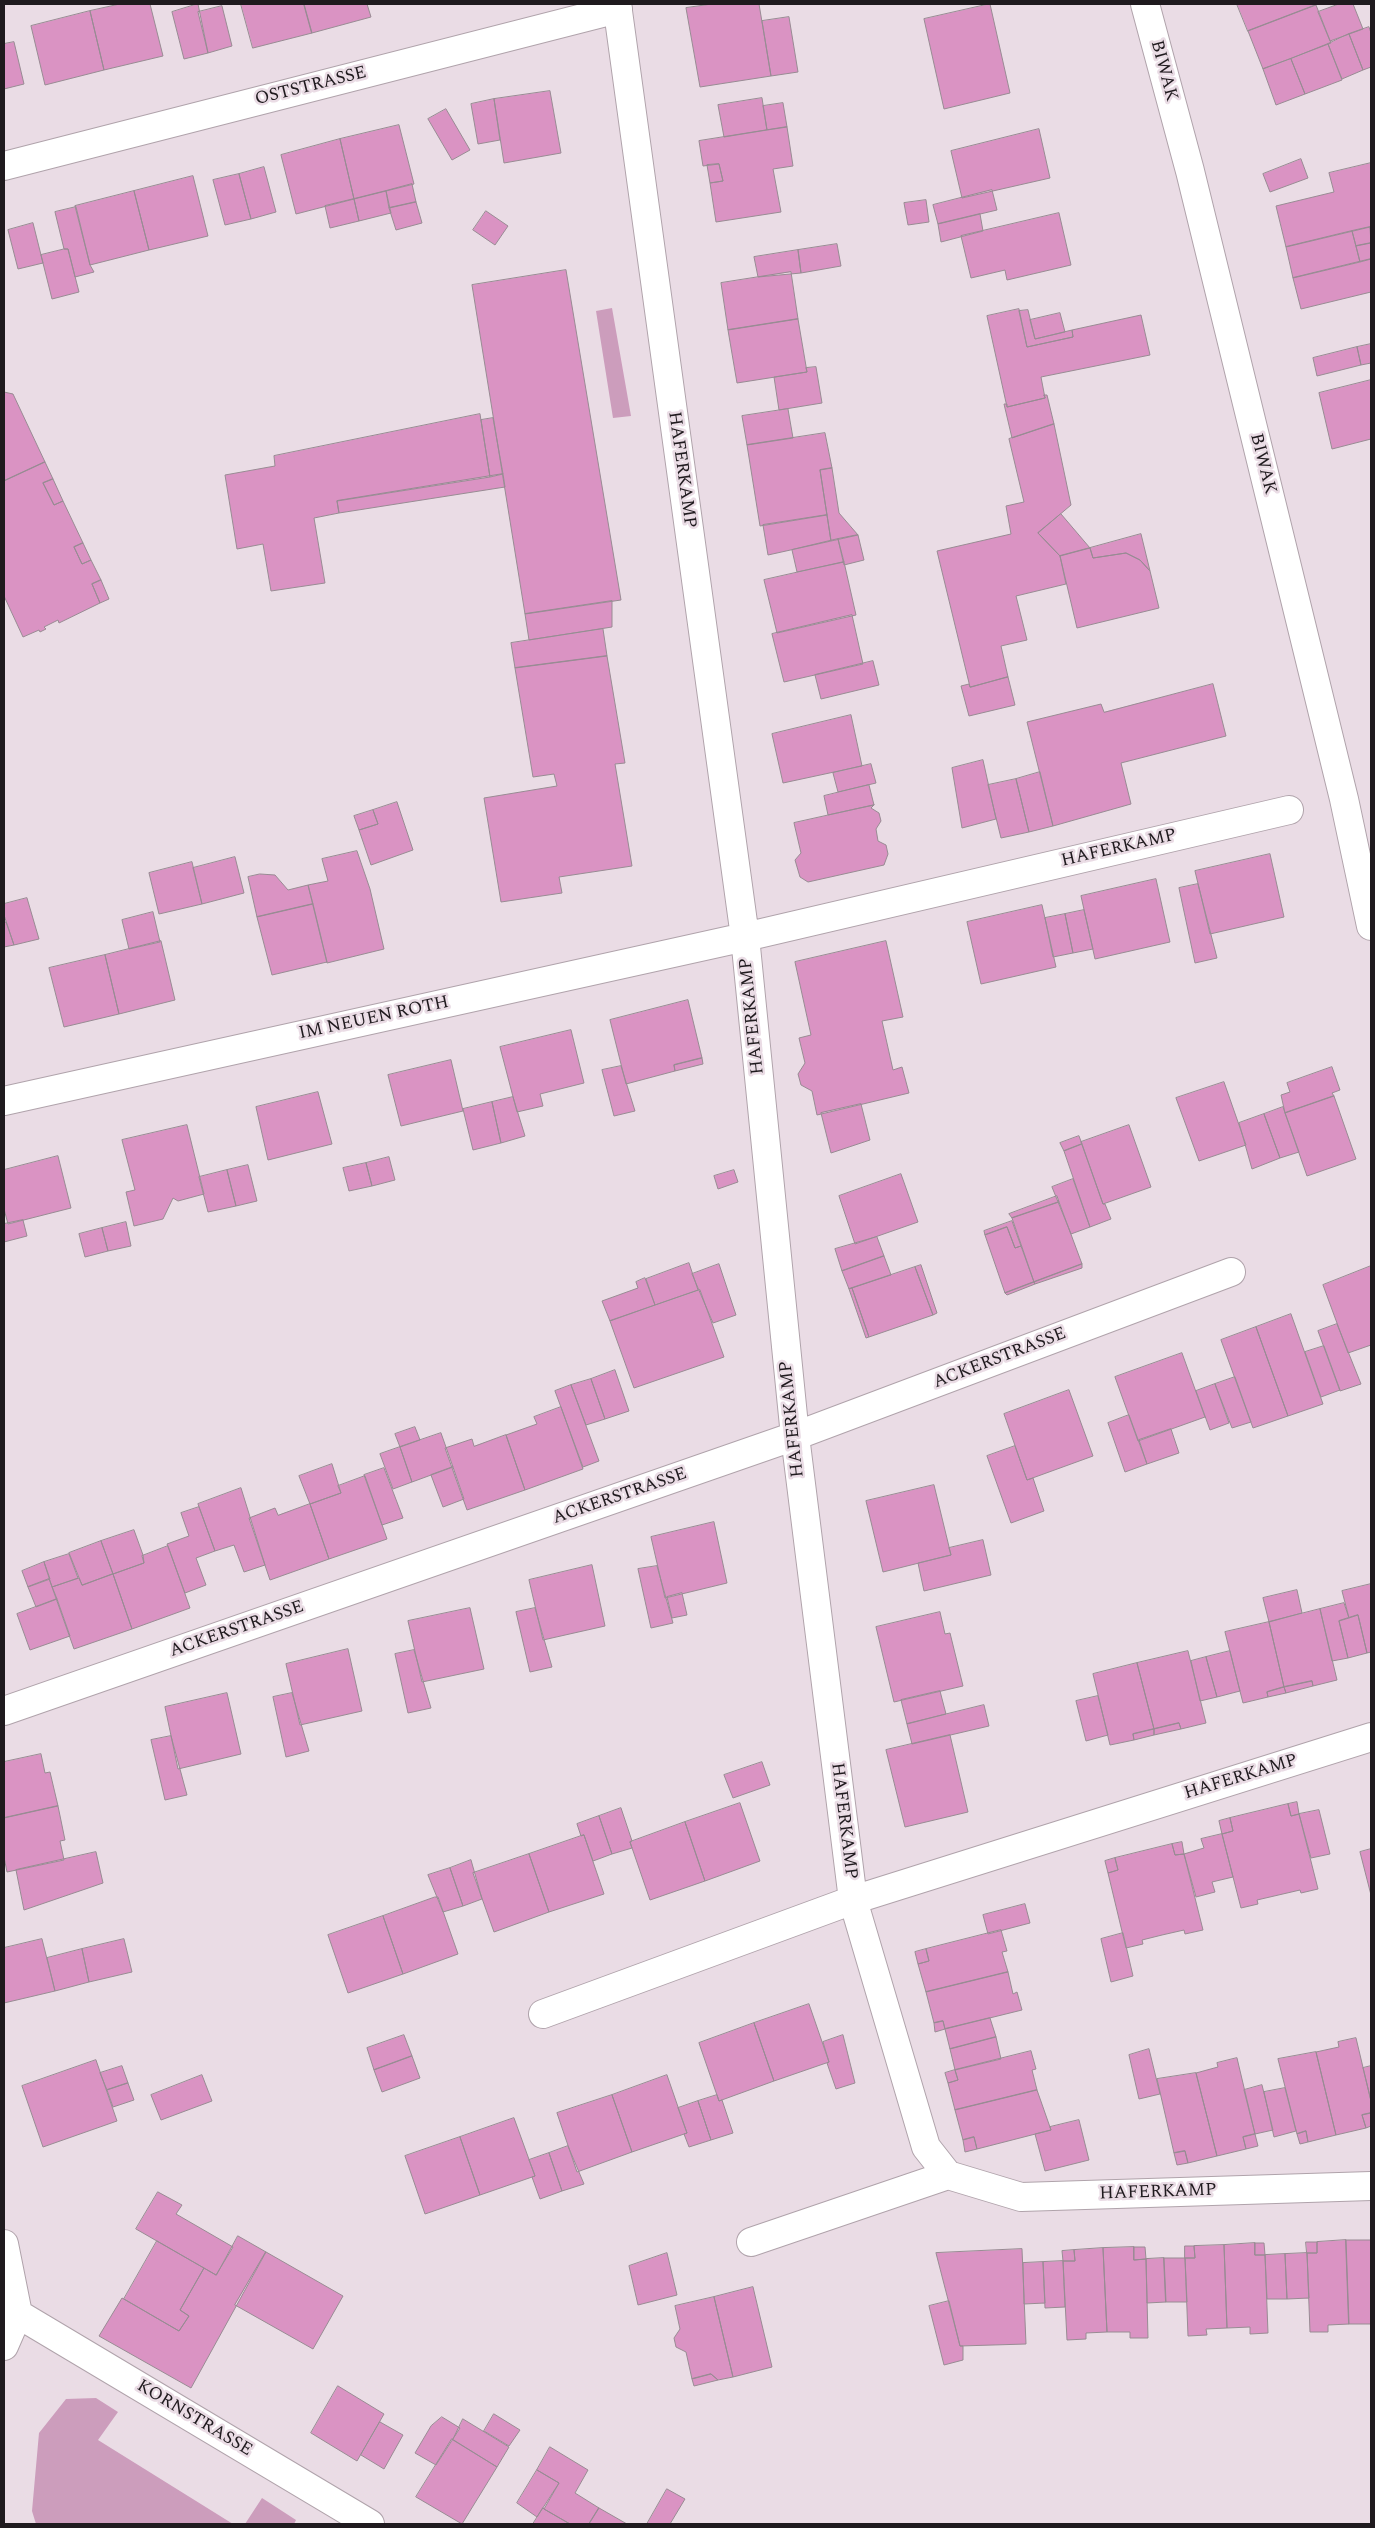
<!DOCTYPE html>
<html>
<head>
<meta charset="utf-8">
<style>
	body { margin:0 }
	#map { position:relative; width:1375px; height:2528px; overflow:hidden; background:#eadce5; font-family:Spectral,serif }
	canvas { display:block }
	.frame { position:absolute; inset:0; border:5px solid #1f1a1e; pointer-events:none }
</style>
</head>
<body>
<div id="map">
<canvas width="1375" height="2528"></canvas>
<div class="frame"></div>
</div>
<script>
const g = document.querySelector('canvas').getContext('2d');
g.lineJoin = 'round';
function fill(path, color) { g.fillStyle = color; g.fill(path, 'evenodd'); }
function stroke(path, color, width, dash) { g.strokeStyle = color; g.lineWidth = width; g.lineCap = dash ? 'butt' : 'round'; g.setLineDash(dash || []); g.stroke(path); }
function drawText(font, color, halo, rows, align = 'center') {
  g.font = font + ' Spectral,serif'; g.lineWidth = 5; g.setLineDash([]); g.textBaseline = 'middle'; g.strokeStyle = halo; g.fillStyle = color; for (const [text, x, y, turn = 0] of rows) {
    g.save(); g.translate(x, y); g.rotate((+turn || 0) * Math.PI / 180); g.textAlign = isNaN(turn) ? turn : align; if (halo) g.strokeText(text, 0, 0); g.fillText(text, 0, 0); g.restore();
  }
}
fill(new Path2D(`
	M612,308L631,416L613,418L596,311Z
	M96,2398L118,2412L98,2440L233,2524H36L32,2511L39,2433L66,2399Z
	M262,2498L296,2520L294,2524H245Z`), '#cc9dbc');
const building = new Path2D(`
	M120,4H150L163,56L104,70L90,11Z
	M198,4L208,53L184,59L172,12Z
	M241,4H304L312,33L253,48Z
	M304,4H367L371,17L312,33Z
	M712,4H759L771,76L700,87L686,8Z
	M990,4L1010,93L944,109L924,19Z
	M1237,4H1315L1316,5L1248,31Z
	M1339,4H1353L1363,29L1330,41L1318,12Z
	M1316,5L1331,43L1263,69L1248,31Z
	M222,6L232,46L208,53L198,12Z
	M90,11L104,70L45,85L31,26Z
	M789,17L798,72L771,76L762,21Z
	M1369,27L1371,33V67L1363,70L1349,34Z
	M1349,34L1363,70L1342,79L1328,44Z
	M14,42L24,84L4,89V44Z
	M1328,44L1342,80L1305,94L1291,59Z
	M1291,59L1305,94L1276,105L1263,69Z
	M550,91L561,153L504,163L494,99Z
	M762,98L767,130L724,137L718,105Z
	M494,99L500,140L478,144L471,104Z
	M783,103L787,127L767,130L763,106Z
	M446,109L470,150L452,160L428,119Z
	M399,125L414,184L354,199L340,139Z
	M787,127L793,166L773,169L781,212L716,222L710,183L723,181L719,164L703,166L699,141Z
	M1039,129L1050,178L962,198L951,151Z
	M340,139L354,199L296,214L281,155Z
	M1301,159L1308,178L1270,192L1263,174Z
	M1371,163V232L1370,227L1286,247L1276,206L1334,192L1329,173Z
	M719,164L723,181L710,183L707,165Z
	M264,167L276,212L251,219L239,174Z
	M239,174L251,219L225,225L213,180Z
	M193,176L208,236L149,250L134,191Z
	M412,184L416,202L389,208L386,191Z
	M992,190L997,210L938,224L933,205Z
	M134,191L149,250L90,265L75,206Z
	M386,191L391,213L359,221L354,199Z
	M354,199L359,221L330,228L325,206Z
	M926,200L929,222L908,225L904,203Z
	M416,202L422,223L396,230L389,208Z
	M76,207L90,265L94,272L75,277L68,249H64L55,212Z
	M486,211L508,226L495,245L473,230Z
	M1059,213L1071,265L1007,280L1005,270L971,278L961,236Z
	M980,214L983,231L941,242L938,224Z
	M33,223L43,263L18,269L8,230Z
	M1370,227L1371,243L1356,246L1352,231Z
	M1352,231L1360,262L1293,278L1286,247Z
	M1371,243V259L1360,262L1356,246Z
	M837,244L841,266L801,273L798,250Z
	M64,249H68L79,292L52,299L41,255Z
	M798,250L801,273L758,277L754,257Z
	M1371,259V292L1301,309L1293,278Z
	M566,270L621,600L525,614L472,285Z
	M791,272L798,319L728,330L721,283Z
	M1019,309L1027,347L1073,337L1072,330L1141,315L1150,355L1041,377L1045,398L1007,407L987,316Z
	M1028,310L1035,339L1072,330L1073,337L1027,347L1019,311Z
	M1060,313L1065,332L1035,339L1030,320Z
	M798,319L807,372L737,383L728,330Z
	M1371,344V363L1361,365L1357,347Z
	M1357,347L1361,365L1317,376L1313,358Z
	M816,367L822,403L779,410L774,377L807,372L806,368Z
	M1371,380V439L1332,449L1319,393Z
	M4,392L13,394L45,462L4,481Z
	M1044,395H1047L1054,424L1012,438L1004,404H1007V407L1045,398Z
	M788,409L793,438L747,445L742,416Z
	M480,414L490,477L337,501L339,513L314,518L325,583L271,591L263,544L237,549L225,475L275,466L274,456Z
	M493,418L503,474L490,477L481,420Z
	M1054,424L1071,505L1038,533L1060,556L1066,584L1016,596L1027,640L1001,646L1008,677L970,687L937,551L1011,534L1006,506L1024,502L1009,439Z
	M825,433L832,468L820,470L827,515L760,526L747,445Z
	M45,462L53,479L43,483L54,505L63,501L83,543L74,547L82,564L91,560L101,580L92,584L100,603L59,623L58,620L44,627L46,629L40,632L39,630L23,637L4,596V481Z
	M832,468L839,513L858,535L831,541L820,470Z
	M503,474L505,487L339,513L337,501Z
	M53,479L63,501L54,505L43,483Z
	M1061,514L1090,548L1060,556L1038,533Z
	M827,515L831,541L768,555L763,525Z
	M1141,534L1150,571L1140,560L1126,553L1093,558L1090,548Z
	M858,535L864,560L844,565L838,539Z
	M838,539L844,562L797,572L792,550Z
	M83,543L91,560L82,564L74,547Z
	M1090,548L1093,558L1126,553L1140,560L1150,571L1159,608L1077,628L1060,556Z
	M844,562L856,615L777,633L764,580Z
	M101,580L109,599L100,603L92,584Z
	M612,601V627L529,640L525,614Z
	M852,615L863,664L784,682L772,634Z
	M603,629L607,656L515,668L511,643Z
	M607,656L625,763L615,764L632,866L559,877L562,893L501,902L484,798L557,786L554,774L533,777L515,668Z
	M873,661L879,685L821,699L815,675Z
	M1008,677L1015,705L969,716L961,686L969,684L970,687Z
	M1213,684L1226,736L1121,763L1131,804L1053,826L1027,722L1101,704L1104,712Z
	M851,715L862,766L783,783L772,734Z
	M983,760L996,819L962,828L952,768Z
	M871,764L876,783L838,792L833,773Z
	M1040,772L1053,826L1029,832L1016,779Z
	M1016,779L1029,832L1001,838L988,785Z
	M869,785L874,805L828,815L824,796Z
	M397,802L413,850L371,865L359,830L378,824L373,810Z
	M874,805L871,808L879,813L881,821L876,829L878,841L886,845L888,854L884,865L808,882L800,877L795,860L801,853L794,823Z
	M373,810L378,824L359,830L354,816Z
	M357,851L370,889L384,949L327,963L308,885L328,881L322,859Z
	M1270,854L1284,917L1210,934L1195,871Z
	M235,857L244,893L202,904L193,868Z
	M192,862L202,904L159,914L149,873Z
	M260,874L275,875L288,890L308,885L313,904L257,917L248,877Z
	M1156,879L1170,942L1095,959L1081,896Z
	M1198,884L1217,958L1195,963L1179,888Z
	M27,898L39,939L14,945L4,915V904Z
	M313,904L327,962L272,975L257,917Z
	M1042,905L1056,967L981,984L967,922Z
	M1084,910L1093,949L1073,953L1065,914Z
	M153,912L160,942L129,949L122,920Z
	M1065,914L1073,953L1053,957L1045,918Z
	M4,922H6L14,945L4,947Z
	M161,941L175,1000L119,1014L105,955Z
	M886,941L903,1017L882,1021L893,1070L902,1067L909,1093L817,1115L812,1091L801,1085L798,1074L805,1063L799,1038L811,1035L795,962Z
	M105,955L119,1014L64,1027L49,968Z
	M688,1000L702,1058L674,1065L675,1071L626,1084L610,1020Z
	M571,1030L584,1083L540,1094L543,1106L517,1112L500,1047Z
	M702,1058L703,1064L675,1071L674,1065Z
	M451,1060L463,1111L401,1126L388,1075Z
	M621,1066L635,1111L614,1116L602,1070Z
	M1332,1067L1340,1090L1332,1093L1334,1096L1285,1113L1281,1095L1290,1092L1287,1083Z
	M1224,1082L1246,1145L1199,1161L1176,1098Z
	M318,1092L332,1144L268,1160L256,1107Z
	M1334,1096L1356,1159L1307,1176L1285,1113Z
	M513,1097L525,1136L501,1143L492,1102Z
	M492,1102L501,1143L473,1150L463,1109Z
	M861,1104L870,1140L831,1153L821,1113Z
	M1283,1107L1299,1152L1280,1158L1264,1114Z
	M1264,1114L1280,1158L1252,1169L1239,1123Z
	M187,1125L204,1194L178,1201L173,1198L163,1219L134,1226L126,1192L135,1190L122,1140Z
	M1129,1125L1151,1187L1103,1204L1081,1142Z
	M1079,1136L1082,1144L1064,1151L1060,1143Z
	M1082,1144L1103,1204H1105L1111,1219L1090,1227L1064,1151Z
	M58,1156L71,1208L8,1224L4,1209V1170Z
	M389,1157L395,1180L372,1186L366,1163Z
	M366,1163L372,1186L349,1191L343,1168Z
	M248,1165L257,1201L236,1206L227,1170Z
	M227,1170L236,1206L208,1212L199,1177Z
	M734,1170L738,1182L718,1189L714,1176Z
	M901,1174L918,1222L855,1244L839,1196Z
	M1073,1179L1090,1227L1071,1234L1052,1187Z
	M1057,1196L1059,1202L1012,1218L1009,1214Z
	M1059,1202L1082,1264L1034,1282L1012,1218Z
	M23,1220L27,1236L4,1242V1224Z
	M1012,1221L1021,1246L1015,1248L1007,1227L985,1235L984,1231Z
	M126,1222L131,1246L108,1251L102,1228Z
	M1007,1227L1015,1248L1021,1246L1034,1282L1005,1293L985,1235Z
	M102,1228L108,1251L85,1257L79,1234Z
	M877,1237L884,1256L842,1271L835,1249Z
	M884,1256L891,1275L849,1289L842,1271Z
	M689,1263L698,1290L655,1305L646,1279Z
	M719,1264L736,1315L713,1323L692,1274Z
	M1082,1264V1268L1035,1284L1034,1282Z
	M921,1265L937,1313L933,1315L915,1267Z
	M1371,1266V1345L1348,1353L1323,1285Z
	M915,1267L933,1315L869,1337L852,1288Z
	M645,1278L655,1305L610,1321L602,1301L638,1288L636,1282Z
	M1034,1282L1035,1284L1007,1295L1005,1293Z
	M852,1288L869,1337L866,1338L849,1289Z
	M700,1290L724,1357L634,1388L610,1321Z
	M1291,1314L1323,1404L1288,1416L1256,1327Z
	M1337,1324L1361,1384L1340,1391L1318,1331Z
	M1256,1327L1288,1416L1253,1428L1221,1340Z
	M1324,1346L1340,1390L1321,1397L1305,1352Z
	M1182,1353L1205,1417L1138,1441L1115,1377Z
	M615,1370L629,1411L605,1419L591,1379Z
	M1235,1377L1251,1422L1232,1428L1215,1384Z
	M591,1379L605,1419L586,1425L571,1385Z
	M1215,1384L1229,1423L1210,1430L1196,1391Z
	M571,1385L599,1461L583,1467L555,1391Z
	M1069,1390L1093,1456L1027,1480L1004,1414Z
	M561,1407L583,1469L525,1490L506,1435L537,1424L534,1417Z
	M1129,1415L1147,1464L1125,1472L1108,1423Z
	M415,1427L420,1440L400,1447L395,1434Z
	M1171,1429L1179,1453L1147,1464L1139,1440Z
	M441,1433L453,1467L412,1482L400,1447Z
	M506,1435L525,1490L467,1510L445,1448L472,1439L474,1446Z
	M1015,1446L1027,1480L1033,1478L1044,1511L1011,1523L987,1456Z
	M400,1447L412,1482L393,1489L380,1454Z
	M332,1464L341,1493L310,1504L299,1476Z
	M453,1467L464,1499L443,1507L431,1475Z
	M384,1468L403,1518L382,1525L364,1475Z
	M365,1476L387,1539L329,1559L310,1504L341,1493L338,1486Z
	M934,1485L951,1555L883,1572L866,1501Z
	M241,1488L265,1565L244,1572L234,1545L215,1551L198,1504Z
	M310,1504L329,1559L270,1580L249,1518L275,1508L278,1515Z
	M199,1507L215,1551L196,1558L206,1585L185,1593L167,1544L189,1536L181,1513Z
	M714,1522L727,1583L665,1598L651,1537Z
	M134,1530L143,1555L144,1563L113,1574L101,1541Z
	M983,1540L991,1575L924,1591L918,1563L951,1555L949,1548Z
	M101,1541L113,1574L82,1585L69,1553Z
	M168,1546L190,1608L132,1629L113,1574L144,1563L142,1556Z
	M69,1554L78,1578L52,1587L44,1562Z
	M44,1562L50,1579L28,1587L22,1571Z
	M592,1565L605,1626L543,1640L529,1580Z
	M657,1566L673,1623L651,1628L638,1569Z
	M113,1574L132,1629L74,1649L52,1587L79,1578L82,1585Z
	M49,1579L57,1599L36,1607L28,1587Z
	M1371,1584V1652L1367,1653L1358,1615L1349,1618L1342,1591Z
	M1297,1590L1302,1613L1269,1622L1263,1598Z
	M682,1593L687,1615L672,1618L667,1597Z
	M57,1599L70,1636L30,1650L17,1614Z
	M1344,1603L1349,1618L1339,1621L1348,1658L1332,1661L1320,1609Z
	M470,1608L484,1669L422,1682L408,1621Z
	M535,1608L552,1667L530,1672L516,1612Z
	M1320,1609L1337,1680L1313,1686L1312,1681L1284,1687L1269,1622Z
	M940,1612L945,1634L950,1633L963,1686L894,1702L876,1627Z
	M1358,1615L1367,1653L1348,1658L1339,1621Z
	M1269,1622L1284,1687L1267,1692L1268,1697L1243,1703L1225,1632Z
	M348,1649L362,1711L300,1725L286,1664Z
	M414,1650L431,1708L408,1713L395,1654Z
	M1188,1651L1206,1723L1181,1729L1179,1723L1154,1729L1137,1663Z
	M1230,1651L1240,1691L1217,1697L1206,1657Z
	M1206,1657L1217,1697L1200,1701L1191,1661Z
	M1137,1663L1154,1729L1133,1734L1134,1740L1110,1745L1093,1674Z
	M1312,1681L1313,1686L1286,1693L1284,1687Z
	M1284,1687L1286,1693L1268,1697L1267,1692Z
	M940,1691L946,1714L907,1724L901,1700Z
	M227,1693L241,1754L178,1769L165,1707Z
	M292,1693L309,1751L286,1757L273,1697Z
	M1098,1696L1108,1735L1086,1741L1076,1701Z
	M984,1705L989,1726L912,1744L907,1724Z
	M1179,1723L1181,1729L1154,1735V1729Z
	M1154,1729V1735L1134,1740L1133,1734Z
	M950,1735L968,1812L905,1827L886,1750Z
	M171,1736L187,1795L165,1800L151,1740Z
	M41,1754L45,1773L50,1772L58,1806L4,1818V1762Z
	M762,1762L770,1785L733,1798L724,1775Z
	M1297,1802L1299,1814L1291,1816L1288,1804Z
	M740,1803L760,1861L705,1881L685,1822Z
	M1288,1804L1291,1816L1299,1814L1318,1889L1301,1893L1300,1890L1257,1900L1258,1904L1241,1908L1222,1834L1233,1831L1230,1818Z
	M58,1806L65,1840L60,1841L64,1860L7,1872L4,1857V1818Z
	M621,1808L632,1841L630,1842L632,1848L612,1854L599,1816Z
	M1319,1810L1330,1854L1311,1858L1299,1814Z
	M599,1816L612,1854L593,1861L584,1835L581,1836L577,1824Z
	M1230,1818L1233,1831L1222,1834L1219,1821Z
	M685,1822L705,1881L650,1900L630,1842Z
	M1222,1834L1233,1877L1212,1882L1215,1892L1196,1897L1184,1854L1204,1848L1201,1839Z
	M584,1835L604,1894L549,1912L529,1854Z
	M1182,1842L1184,1854L1175,1855L1172,1844Z
	M1172,1844L1175,1855L1184,1854L1203,1930L1185,1934L1184,1930L1162,1935L1142,1940L1143,1944L1126,1948L1108,1873L1118,1870L1115,1858Z
	M1371,1849V1895L1360,1852Z
	M96,1852L103,1883L24,1910L16,1870Z
	M529,1854L549,1912L494,1932L473,1873Z
	M1115,1858L1118,1870L1108,1873L1105,1861Z
	M471,1860L482,1899L463,1906L450,1868Z
	M450,1868L463,1906L443,1912L428,1875Z
	M435,1897H438L458,1954L403,1974L383,1916Z
	M1025,1904L1030,1923L988,1934L983,1915Z
	M383,1916L403,1974L348,1993L328,1935Z
	M1001,1930L1007,1951L1002,1952L1008,1972L926,1992L918,1964L929,1961L926,1949Z
	M1123,1933L1133,1976L1111,1982L1101,1939Z
	M42,1939L55,1991L4,2003V1948Z
	M124,1939L132,1972L89,1982L82,1949Z
	M82,1949L89,1982L55,1991L47,1958Z
	M926,1949L929,1961L918,1964L915,1952Z
	M1008,1972L1013,1994L1017,1992L1022,2010L945,2029L943,2021L934,2023L926,1992Z
	M809,2004L829,2062L774,2081L754,2023Z
	M990,2018L996,2037L950,2049L945,2029Z
	M943,2021L945,2029L935,2032L934,2023Z
	M754,2023L774,2081L719,2101L699,2043Z
	M404,2035L412,2056L374,2070L367,2048Z
	M843,2035L855,2083L836,2089L827,2063L829,2062L823,2042Z
	M996,2037L1001,2059L955,2070L950,2049Z
	M1356,2038L1371,2101V2113L1362,2115L1366,2128L1336,2135L1316,2052L1339,2047L1338,2042Z
	M1149,2049L1160,2094L1139,2099L1129,2055Z
	M1031,2051L1036,2069L1032,2070L1037,2090L955,2110L948,2083L958,2080L955,2070Z
	M1316,2052L1336,2135L1308,2142L1306,2131L1297,2134L1278,2059Z
	M412,2056L420,2078L382,2092L374,2070Z
	M1237,2058L1255,2134L1243,2137L1246,2149L1217,2156L1196,2073L1218,2067L1217,2063Z
	M96,2060L117,2121L43,2147L22,2086Z
	M122,2066L128,2083L107,2090L100,2073Z
	M1371,2066V2101L1363,2068Z
	M955,2070L958,2080L948,2083L945,2073Z
	M1196,2073L1217,2156L1188,2163L1185,2151L1174,2153L1157,2079Z
	M202,2075L212,2101L161,2120L151,2095Z
	M667,2075L687,2133L632,2152L612,2095Z
	M128,2083L134,2100L113,2107L107,2090Z
	M1262,2085L1273,2130L1255,2134L1244,2090Z
	M1285,2088L1296,2131L1274,2137L1264,2092Z
	M1037,2090L1051,2130L977,2149L974,2137L963,2140L955,2110Z
	M612,2095L632,2152L577,2172L557,2113Z
	M717,2095L719,2101L722,2100L733,2133L711,2140L698,2101Z
	M698,2101L711,2140L689,2147L684,2134L687,2133L678,2108Z
	M1371,2113V2126L1366,2128L1362,2115Z
	M514,2118L535,2176L480,2195L460,2137Z
	M1079,2120L1089,2160L1045,2171L1035,2134L1051,2130L1050,2127Z
	M1306,2131L1308,2142L1300,2144L1297,2134Z
	M1255,2134L1258,2146L1246,2149L1243,2137Z
	M460,2137L480,2195L425,2214L405,2156Z
	M974,2137L977,2149L965,2152L963,2140Z
	M568,2146L584,2184L562,2191L549,2153Z
	M1185,2151L1188,2163L1177,2165L1174,2153Z
	M549,2153L562,2191L540,2199L532,2177L535,2176L529,2160Z
	M158,2192L182,2205L176,2214L233,2247L216,2275L136,2229Z
	M238,2236L266,2252L191,2388L99,2336L122,2298L179,2331L189,2316L180,2310L204,2268L216,2275Z
	M1346,2240L1349,2324L1328,2325V2332H1310L1307,2253H1317V2242Z
	M1346,2240H1371V2324H1349Z
	M157,2241L204,2268L180,2310L189,2316L179,2331L124,2299Z
	M1306,2242H1317V2253H1307Z
	M1255,2243V2255H1265L1268,2333L1250,2334V2327L1227,2328L1224,2245Z
	M1255,2243H1264L1265,2255H1255Z
	M1224,2245L1227,2328L1206,2329L1207,2335L1188,2336L1185,2258H1195L1194,2246Z
	M1185,2246H1194L1195,2258H1185Z
	M1134,2247V2260L1146,2259L1148,2338H1130V2332H1107L1103,2248Z
	M1134,2247H1145L1146,2259L1134,2260Z
	M1103,2248L1107,2332L1086,2333V2339L1067,2340L1063,2261H1075L1074,2250Z
	M1022,2249L1026,2344L960,2346L936,2253Z
	M1074,2250L1075,2261H1063L1062,2251Z
	M266,2252L343,2296L313,2349L235,2305Z
	M667,2253L677,2295L638,2305L629,2266Z
	M1307,2253L1309,2298L1287,2299L1285,2254Z
	M1285,2254L1287,2299H1267L1265,2255Z
	M1164,2258L1166,2302L1147,2303L1146,2259Z
	M1164,2258H1185L1187,2302H1166Z
	M1063,2261L1065,2307L1045,2308L1043,2262Z
	M1043,2262L1045,2303L1024,2304L1023,2263Z
	M753,2287L772,2367L733,2377L714,2297Z
	M714,2297L733,2377L718,2380L711,2374L692,2379L686,2352L676,2347L674,2338L680,2329L675,2306Z
	M949,2301L960,2346H963V2360L944,2365L929,2306Z
	M711,2374L718,2380L694,2386L692,2379Z
	M338,2386L384,2414L357,2461L311,2433Z
	M494,2414L520,2430L509,2446L484,2431Z
	M442,2417L460,2428L436,2465L415,2453L431,2426Z
	M463,2419L509,2447L497,2467L453,2440Z
	M380,2422L403,2435L384,2469L361,2455Z
	M452,2439L497,2467L462,2524L416,2497Z
	M550,2447L588,2470L575,2493L599,2508L589,2524H570L544,2509L559,2483L537,2470Z
	M537,2470L559,2483L537,2517L517,2503Z
	M667,2489L685,2499L670,2524H647Z
	M543,2508L544,2509L570,2524H533Z
	M599,2508L627,2524H589Z`);
fill(building, '#da93c3');
stroke(building, '#988b93', 1);
const minor = new Path2D(`
	M617,4L745,937L795,1436L853,1900L926,2147L948,2175
	M1145,4L1190,171L1344,799L1371,926
	M4,166L618,9
	M4,1101L745,937L1289,810
	M4,1711L795,1436L1231,1272
	M543,2014L853,1900L1371,1737
	M751,2242L948,2175L1021,2197L1371,2186
	M4,2244L18,2314L4,2346
	M18,2314L370,2524`);
stroke(minor, '#b0a3ab', 30);
stroke(minor, '#fff', 28);
drawText('18px', '#1f1a1e', '#eadce5', [
	["BIWAK",1163,71,75],
	["OSTSTRASSE",311,87,-14],
	["BIWAK",1262,464,76],
	["HAFERKAMP",681,470,82],
	["HAFERKAMP",1119,849,-13],
	["HAFERKAMP",753,1016,-96],
	["IM NEUEN ROTH",374,1019,-12],
	["ACKERSTRASSE",1000,1359,-21],
	["HAFERKAMP",793,1419,-96],
	["ACKERSTRASSE",620,1497,-19],
	["ACKERSTRASSE",237,1630,-19],
	["HAFERKAMP",1241,1778,-17],
	["HAFERKAMP",843,1821,83],
	["HAFERKAMP",1158,2193,-2],
	["KORNSTRASSE",194,2419,31]
]);
</script>
</body>
</html>
